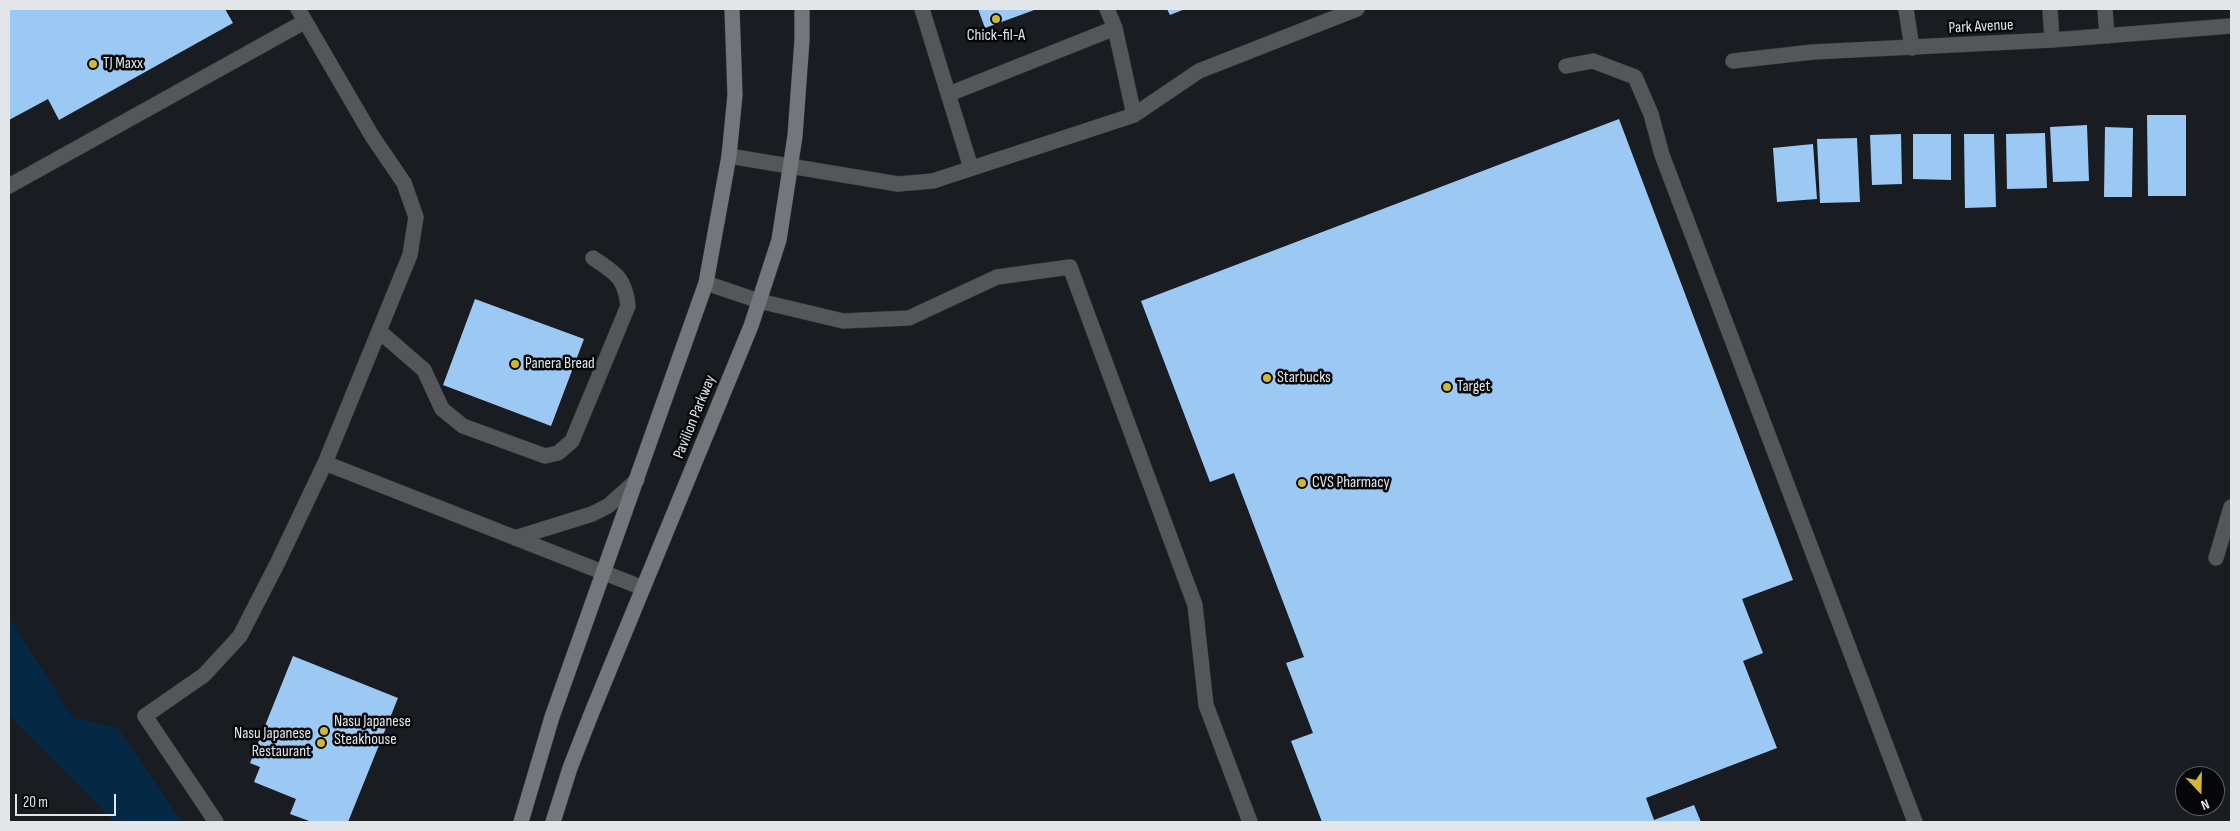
<!DOCTYPE html>
<html>
<head>
<meta charset="utf-8">
<style>
	body { margin:0 }
	#map { position:relative; width:2240px; height:831px; overflow:hidden; background:#191d22; font-family:"Sofia Sans Condensed",sans-serif }
	canvas { display:block }
	.frame { position:absolute; inset:0; border:10px solid #e2e6e9; pointer-events:none }
	.north { position:absolute; left:2175px; top:766px; width:50px; height:50px; box-sizing:border-box; background:#060709; border:1px solid #5e6063; border-radius:50%; rotate:159deg; font-size:14px; font-weight:700; line-height:20px; text-align:center; color:#e2e6e9 }
	.north::after { content:''; display:block; margin:auto; width:18px; height:22px; background:#d1b736; clip-path:polygon(50% 0,100% 100%,50% 72%,0 100%) }
	.scale { position:absolute; left:15px; top:794px; width:101px; height:22px; box-sizing:border-box; border:2px solid #e2e6e9; border-top:0; padding-left:6px; font-size:15px; line-height:18px; white-space:nowrap; color:#e2e6e9; -webkit-text-stroke:4px #060709; paint-order:stroke }
</style>
</head>
<body>
<div id="map">
<canvas width="2240" height="831"></canvas>
<div class="frame"></div>
<div class="north">N</div>
<div class="scale">20 m</div>
</div>
<script>
const g = document.querySelector('canvas').getContext('2d');
g.lineJoin = 'round';
function fill(path, color) { g.fillStyle = color; g.fill(path, 'evenodd'); }
function stroke(path, color, width, dash) { g.strokeStyle = color; g.lineWidth = width; g.lineCap = dash ? 'butt' : 'round'; g.setLineDash(dash || []); g.stroke(path); }
function drawText(font, color, halo, rows, align = 'center') {
  g.font = font + ' "Sofia Sans Condensed",sans-serif'; g.lineWidth = 5; g.setLineDash([]); g.textBaseline = 'middle'; g.strokeStyle = halo; g.fillStyle = color; for (const [text, x, y, turn = 0] of rows) {
    g.save(); g.translate(x, y); g.rotate((+turn || 0) * Math.PI / 180); g.textAlign = isNaN(turn) ? turn : align; if (halo) g.strokeText(text, 0, 0); g.fillText(text, 0, 0); g.restore();
  }
}
fill(new Path2D(`
	M9,617L73,718L118,728L182,822H114L9,715Z`), '#052844');
fill(new Path2D(`
	M9,9H225L233,23L59,120L48,99L9,120Z
	M978,9H1037L985,28Z
	M1167,9H1185L1170,15Z
	M2147,115H2186V196H2148Z
	M1619,119L1793,580L1742,599L1763,653L1743,661L1777,748L1646,798L1654,820L1694,805L1701,822H1322L1291,741L1313,733L1286,663L1304,657L1234,473L1210,482L1141,301Z
	M2087,125L2089,181L2053,182L2050,127Z
	M2105,127L2133,128L2132,197H2104Z
	M2045,133L2047,188L2007,189L2006,134Z
	M1901,134L1902,184L1872,185L1870,135Z
	M1913,134H1951V180L1913,179Z
	M1964,134H1994L1996,207L1965,208Z
	M1857,138L1860,202L1820,203L1817,139Z
	M1813,144L1817,199L1777,202L1773,148Z
	M475,299L584,339L551,426L443,385Z
	M293,656L398,698L348,822H312L290,814L296,799L254,782L260,767L250,763Z`), '#9cc9f3');
const lane = new Path2D(`
	M922,9L971,168
	M1107,9L1115,28L1134,115
	M1906,9L1912,48
	M2050,9L2052,40
	M2105,9L2107,36
	M1566,66L1593,61L1635,77L1651,114L1662,155L1915,822
	M949,94L1115,28
	M729,156L898,184L933,181L1134,115L1199,71L1357,9
	M9,186L304,22
	M706,283L759,301L843,321L909,318L997,277L1070,267L1195,605L1206,705L1250,822
	M379,331L424,370L442,409L463,426L545,456L558,453L572,441L628,306C625,277 615,273 593,258
	M325,463L643,588
	M515,538L592,514L608,506L637,480
	M2216,558L2231,507
	M145,716L204,675L240,636L278,562L325,463L410,255L416,217L404,183L372,136L298,9`);
const street = new Path2D(`
	M1733,61L1813,52L2052,40L2231,26
	M145,716L216,822`);
const secondary = new Path2D(`
	M521,822L552,717L706,283L729,156L735,95L732,9
	M553,822L570,768L592,712L751,326L779,240L795,136L802,40V9`);
stroke(lane, '#35393e', 16);
stroke(street, '#35393e', 16);
stroke(secondary, '#35393e', 16);
stroke(lane, '#545659', 15);
stroke(street, '#545659', 15);
stroke(secondary, '#73777b', 15);
for (const [x, y, r, color] of [
	[996,19,5,"#d1b736"],
	[93,64,5,"#d1b736"],
	[515,364,5,"#d1b736"],
	[1267,378,5,"#d1b736"],
	[1447,387,5,"#d1b736"],
	[1302,483,5,"#d1b736"],
	[324,731,5,"#d1b736"],
	[321,743,5,"#d1b736"]
]) { const dot = new Path2D(); dot.arc(x, y, r, 0, 2 * Math.PI); g.fillStyle = color; g.fill(dot); stroke(dot, '#060709', 2); }
drawText('16px', '#e2e6e9', '#060709', [
	["Park Avenue",1981,27,-3],
	["Pavilion Parkway",695,417,-68]
]);
drawText('16px', '#e2e6e9', '#060709', [
	["Chick-fil-A",996,36,"center"],
	["TJ Maxx",103,64],
	["Panera Bread",525,364],
	["Starbucks",1277,378],
	["Target",1457,387],
	["CVS Pharmacy",1312,483],
	["Nasu Japanese",334,722],
	["Steakhouse",334,740],
	["Nasu Japanese",311,734,"right"],
	["Restaurant",311,752,"right"]
], 'left');
</script>
</body>
</html>
